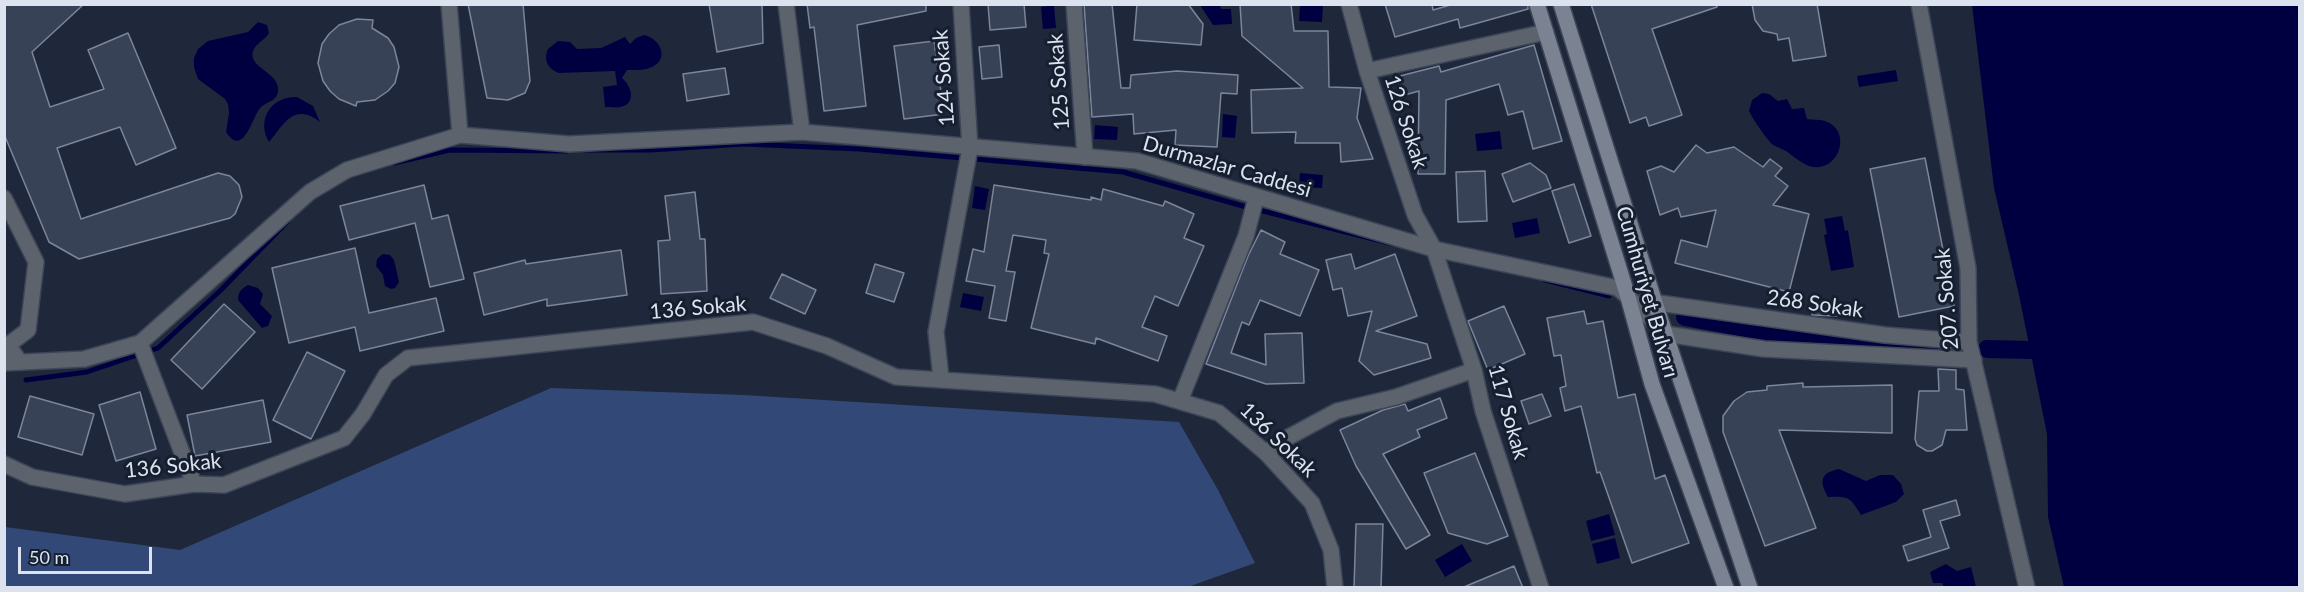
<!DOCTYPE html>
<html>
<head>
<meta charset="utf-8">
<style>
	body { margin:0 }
	#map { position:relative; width:2304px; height:592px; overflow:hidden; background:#1f283b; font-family:Lato,sans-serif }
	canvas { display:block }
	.frame { position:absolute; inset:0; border:6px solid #dce3ef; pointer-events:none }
	.scale { position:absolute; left:18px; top:547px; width:134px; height:27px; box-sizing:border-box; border:3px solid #dce3ef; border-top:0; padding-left:8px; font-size:18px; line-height:21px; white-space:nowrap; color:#dce3ef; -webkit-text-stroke:4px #151f30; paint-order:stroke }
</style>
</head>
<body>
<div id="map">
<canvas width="2304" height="592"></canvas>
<div class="frame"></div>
<div class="scale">50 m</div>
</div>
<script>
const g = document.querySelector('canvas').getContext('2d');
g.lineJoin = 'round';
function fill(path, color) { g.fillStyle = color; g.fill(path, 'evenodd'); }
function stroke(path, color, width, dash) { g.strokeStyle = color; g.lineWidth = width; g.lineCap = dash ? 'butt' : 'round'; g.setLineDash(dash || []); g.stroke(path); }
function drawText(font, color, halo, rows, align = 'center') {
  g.font = font + ' Lato,sans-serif'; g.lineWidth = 6; g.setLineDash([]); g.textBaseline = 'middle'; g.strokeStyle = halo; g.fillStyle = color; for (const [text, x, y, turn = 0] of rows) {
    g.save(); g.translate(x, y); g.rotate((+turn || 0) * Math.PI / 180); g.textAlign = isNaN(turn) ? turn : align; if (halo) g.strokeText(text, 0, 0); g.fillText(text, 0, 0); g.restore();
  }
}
fill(new Path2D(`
	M551,388L743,395L1179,422L1218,490L1255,563L1185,588L5,587V527L180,550Z`), '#324977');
fill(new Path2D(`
	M1054,5L1056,28L1043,29L1041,7Z
	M1200,5H1220L1221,9H1231L1232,24L1213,25Z
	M1300,5H1323L1322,22L1299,21Z
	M1972,5H2299V587H2064L2048,517L2047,434L2019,295L1994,188Z
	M258,22L267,25L269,33C265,40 256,43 253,51C248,67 277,72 278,88C279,101 268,101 261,107C252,116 244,159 226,132L229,113L228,104L225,99L198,79L194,67V58L198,49L208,41L248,32Z
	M644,35C660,38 670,59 652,67C645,71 634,70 627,70L622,78C631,85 637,103 621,107C617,108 610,107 605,107L603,87L617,85L615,71L559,73C548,69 543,60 548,49L558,41L570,42L577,49L601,48L625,37L630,44L636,38Z
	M1896,70L1898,81L1859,87L1857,76Z
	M1762,93L1769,94L1778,101L1787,99L1792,109L1804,108L1807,119C1813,120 1819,119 1825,121C1854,131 1838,175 1809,166C1801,163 1793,156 1786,151C1782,149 1777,147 1773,145C1767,140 1752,118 1749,111L1752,100Z
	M297,97L313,106L320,122C293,101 283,126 269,142C256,120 271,96 297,97Z
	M1223,114L1237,116L1235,138L1222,137Z
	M1095,125L1118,127L1117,140L1094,139Z
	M1500,131L1502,149L1477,151L1475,134Z
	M1300,173L1323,175L1322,188L1299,187Z
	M975,186L989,189L985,210L972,208Z
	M1842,216L1845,231L1848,230L1854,267L1831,271L1824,235L1827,234L1824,219Z
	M1537,218L1540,233L1515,238L1512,223Z
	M383,254L390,255L394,260L399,282L395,288L391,289L385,286L383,275L376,266L377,259Z
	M248,285L258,288L263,294L260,304L272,316L268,326L262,328L238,300C238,292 241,289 248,285Z
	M963,293L984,297L981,311L960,307Z
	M1839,469L1866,481L1880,475H1893L1901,484L1904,494L1896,502L1861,515C1850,497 1849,496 1828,497C1819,481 1820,473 1839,469Z
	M1609,514L1615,535L1591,541L1586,521Z
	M1615,538L1620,558L1597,564L1592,544Z
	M1462,544L1472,561L1445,577L1435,560Z
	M1946,564L1957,571L1971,567L1976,587H1944L1942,583H1933L1930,572Z`), '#000040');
stroke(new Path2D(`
	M585,150H651L744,144L859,149L1123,172L1239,205L1393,244
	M394,163L450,150L567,151
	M1545,280L1609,296
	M26,380L87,372L158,348L221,290L288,221`), '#000040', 5);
stroke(new Path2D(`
	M1685,317L1825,343L1954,348
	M1987,349L2031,350`), '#000040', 18);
const building = new Path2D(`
	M4,4H84L32,52L50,107L104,89L88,50L128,33L176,148L136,165L120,127L57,148L81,219L218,173L230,176L239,185L242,197L235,214L230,218L79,259L49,242L4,134Z
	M468,4H523L530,81L525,93L508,100L487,98Z
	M709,4H762L763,43L717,52Z
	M807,4H926V11L857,25L866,106L824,111L814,27L810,28Z
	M988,4H1024L1026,27L990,30Z
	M1084,4H1112L1121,88H1130L1131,75L1177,71L1238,75L1237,94L1221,93L1217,147L1175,145L1176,130L1134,134L1133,114L1092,117Z
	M1137,4H1188L1203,24L1201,45L1134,40Z
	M1240,4H1291L1294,31H1328L1329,87L1361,88L1357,118L1373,159L1341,162L1340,143H1295L1296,132L1252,133L1251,90L1303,88L1242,36Z
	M1385,4H1432L1433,10L1454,4H1528V9L1460,28L1458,19L1395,37Z
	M1591,4H1717V7L1652,29L1682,115L1649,126L1646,117L1630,123Z
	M1752,4H1817L1826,56L1793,61L1789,38L1778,40L1777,34L1763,31L1755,20Z
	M357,19L373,20L372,28L388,38L394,47L399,67L395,83L388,91L375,100L357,102L356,106L339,99L330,91L323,81L318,63L322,44L329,34L339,25Z
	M934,41L944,114L904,119L894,46Z
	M999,45L1002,77L982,79L979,47Z
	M1534,45L1562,141L1533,149L1523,111L1508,115L1499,84L1446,100L1445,174H1418L1419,91L1401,96L1396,77L1439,66L1441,72Z
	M725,68L729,94L687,101L683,74Z
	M1696,145L1707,153L1734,147L1763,167L1770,159L1782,168L1775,176L1788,186L1773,205L1809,214L1789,292L1675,263L1681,240L1707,247L1716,210L1681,217L1678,208L1660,215L1647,171L1661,166L1674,172Z
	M1925,158L1954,306L1899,317L1870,169Z
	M1530,163L1546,175L1551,188L1513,202L1502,174Z
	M1485,171L1487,221L1458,222L1456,172Z
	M1574,184L1591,236L1569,243L1552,191Z
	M424,185L432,219L448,215L464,279L430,287L415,223L349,240L340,206Z
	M994,185L1091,200V197L1101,200L1103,189L1163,206L1165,201L1194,214L1184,238L1204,246L1178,306L1155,296L1142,327L1167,336L1158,361L1096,338L1095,344L1031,328L1049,254L1044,253L1046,240L1013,235L1006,271L1015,272L1006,321L989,318L995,286L966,281L973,249L984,252Z
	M695,192L700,239H705L707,291L661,294L658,241L670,240L665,196Z
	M1261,230L1285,242L1280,254L1319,270L1300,316L1260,300L1249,325L1242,322L1231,353L1266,365L1265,334L1302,333L1304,383L1266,384L1206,364L1248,256Z
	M355,248L369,313L436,298L444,331L360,351L355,327L289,343L272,268Z
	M621,250L627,295L547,306V299L484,315L474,273L525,260L526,264Z
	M1351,254L1355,269L1395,254L1417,316L1376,331L1427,344L1431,358L1374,375L1359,361L1372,311L1348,316L1342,288L1333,290L1326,260Z
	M875,264L904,273L894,302L866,293Z
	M782,274L816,290L805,314L770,298Z
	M1813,301L1840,303L1839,316L1812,315Z
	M224,304L255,332L202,389L171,360Z
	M1504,306L1525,354L1488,370L1468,321Z
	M1584,311L1587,324L1603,321L1618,398L1635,394L1655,479L1665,475L1689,543L1632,563L1600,472L1597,473L1581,406L1565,411L1560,388L1566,386L1561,355L1554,356L1547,318Z
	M307,352L345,371L311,439L273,420Z
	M1938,369L1956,370V389L1964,390L1967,430H1946L1942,445L1932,451H1927L1917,445L1915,439L1919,391H1939Z
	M1803,383V387L1892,385V433L1779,430L1816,528L1765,546L1723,432V416L1734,401L1747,392L1767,390V386Z
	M140,392L156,449L116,461L99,405Z
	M1542,394L1551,416L1529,424L1521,401Z
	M30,396L94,414L82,455L18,437Z
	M1440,398L1447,418L1417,430L1420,437L1383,454L1430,535L1406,549L1356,466L1340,430L1383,410L1405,404L1408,411Z
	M263,400L271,442L195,456L187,415Z
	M1475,453L1508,536L1487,544L1448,533L1424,473Z
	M1956,500L1960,515L1940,521L1949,548L1908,561L1903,546L1931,537L1923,510Z
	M1356,524H1383L1381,588H1354Z
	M1514,566L1523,588H1464V587Z`);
fill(building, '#374256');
stroke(building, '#7a869c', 1.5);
const pedestrian = new Path2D(`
	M1919,4L1968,268L1969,342L2027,588`);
const minor = new Path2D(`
	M449,4L460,135
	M1074,4L1085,157
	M1349,4L1367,71L1415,215L1434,249L1474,370L1483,411L1541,588
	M1367,71L1546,32
	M1628,297L1666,334L1764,349L1974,360
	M1645,301L1885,335L1969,342
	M140,343L194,484
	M941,378L936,332L970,148L961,4
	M1180,401L1246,236L1256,198
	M1266,453L1285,439L1337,411L1396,397L1474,370`);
const tertiary = new Path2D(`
	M786,4L802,132
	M4,198L36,262L28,330L8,345L20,362
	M4,363L84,359L140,343L310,192L347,170L460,135L569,144L802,132L1137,161L1434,249L1618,288L1628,297
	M4,464L32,477L125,494L194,484L224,485L344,438L363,414L386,375L408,358L753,322L827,346L896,377L1155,394L1219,413L1266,453L1312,503L1331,550L1335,588`);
const secondary = new Path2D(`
	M1537,4L1628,297L1652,384L1726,588
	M1561,4L1655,303L1750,588`);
stroke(pedestrian, '#3d4658', 18);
stroke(minor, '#3d4658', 18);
stroke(tertiary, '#3d4658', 18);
stroke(secondary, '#3d4658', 18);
stroke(pedestrian, '#5d636c', 15);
stroke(minor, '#5d636c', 15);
stroke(tertiary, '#5d636c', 15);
stroke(secondary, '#7b8392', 15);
drawText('21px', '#dce3ef', '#151f30', [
	["124 Sokak",944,78,-94],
	["125 Sokak",1059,82,-94],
	["126 Sokak",1406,122,72],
	["Durmazlar Caddesi",1227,167,16],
	["Cumhuriyet Bulvarı",1647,292,74],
	["207. Sokak",1947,299,-95],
	["268 Sokak",1815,304,8],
	["136 Sokak",698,308,-5],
	["117 Sokak",1508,412,74],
	["136 Sokak",1278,440,44],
	["136 Sokak",173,466,-6]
]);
</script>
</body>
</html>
